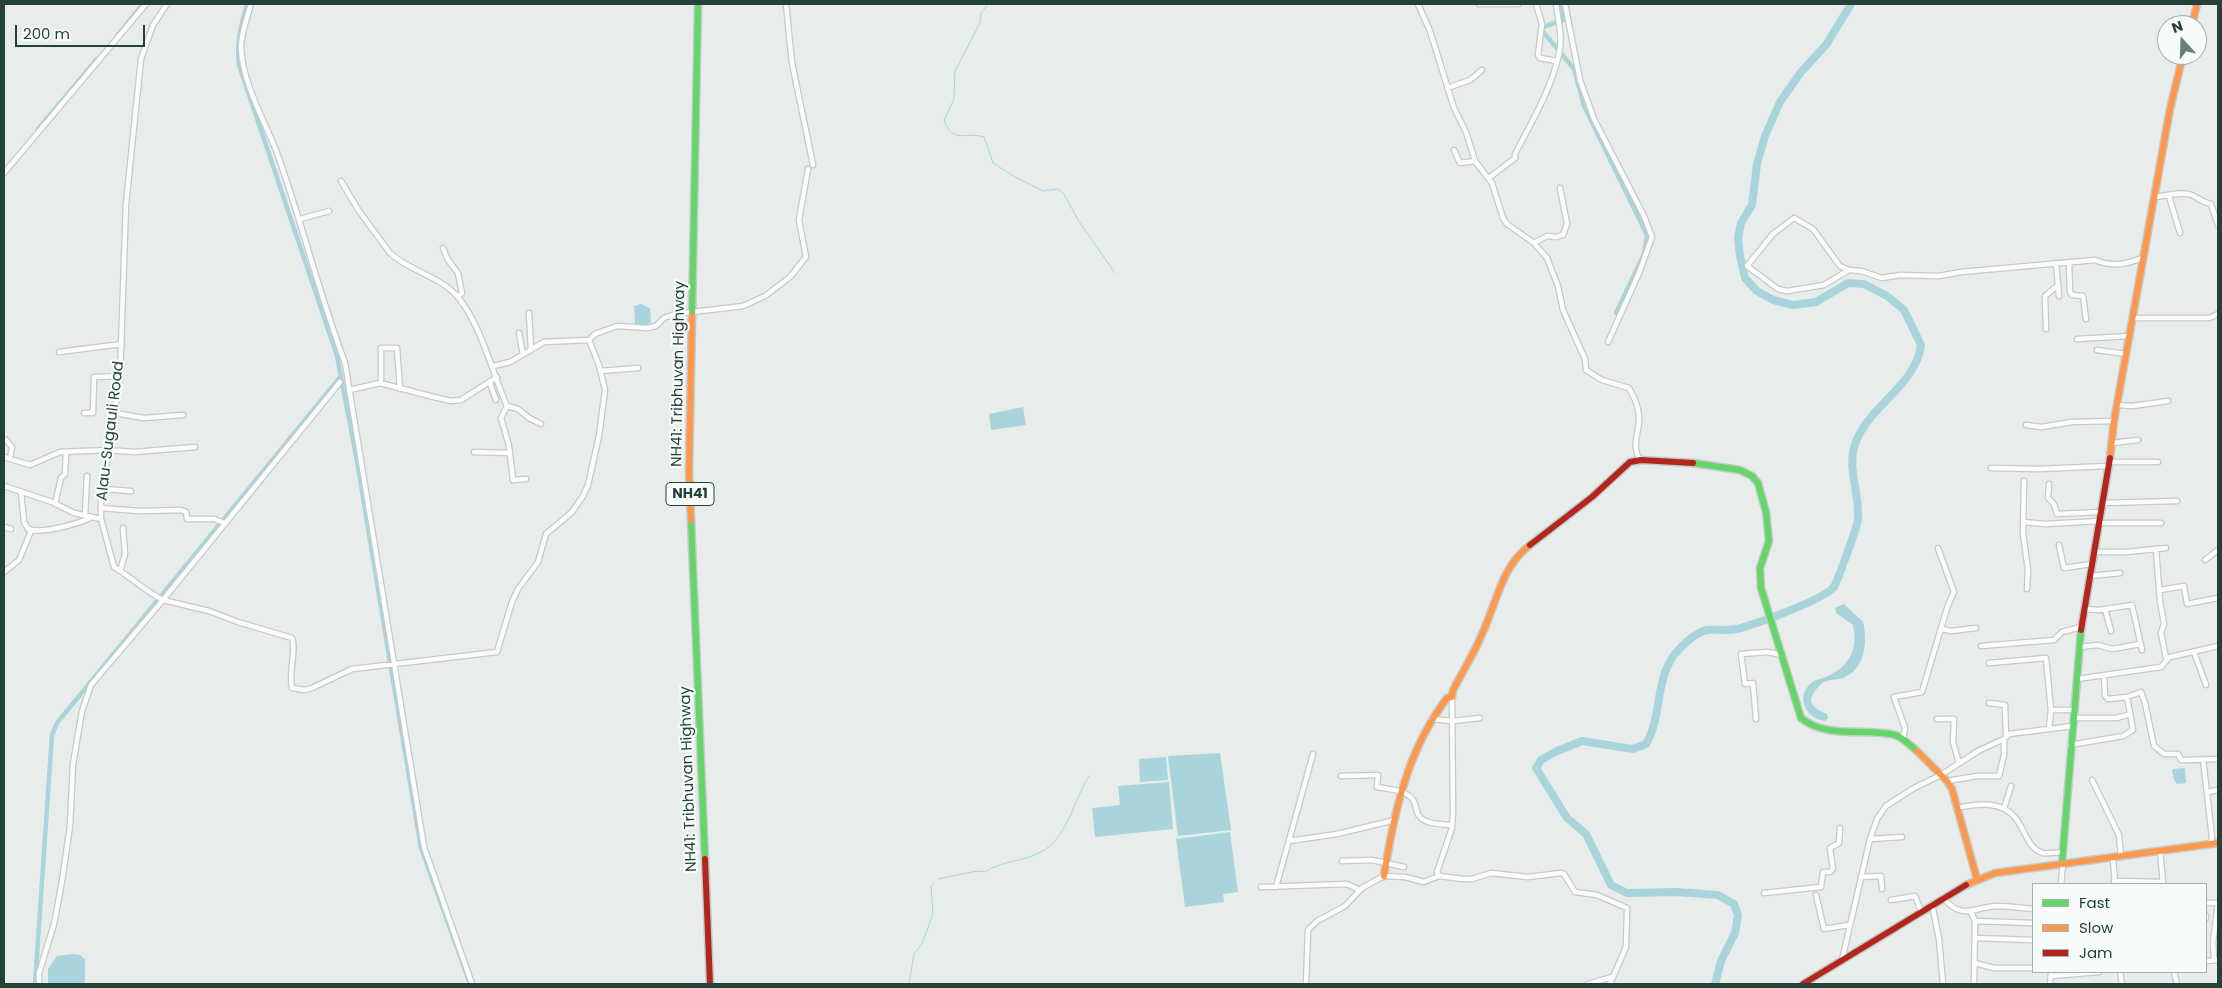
<!DOCTYPE html>
<html>
<head>
<meta charset="utf-8">
<style>
	body { margin:0 }
	#map { position:relative; width:2222px; height:988px; overflow:hidden; background:#e8edeb; font-family:Poppins,sans-serif }
	canvas { display:block }
	.frame { position:absolute; inset:0; border:5px solid #24423a; pointer-events:none }
	.legend { position:absolute; left:2032px; top:883px; width:175px; height:90px; box-sizing:border-box; background:#f7fbf9; border:1px solid #a3b1ad; margin:0; padding:6px 9px; list-style:none; font-size:15px; color:#24423a }
	.legend li { display:flex; align-items:center; gap:10px; height:25px }
	.legend b { width:25px; border:1px solid #a3b1ad }
	.north { position:absolute; left:2157px; top:15px; width:50px; height:50px; box-sizing:border-box; background:#f7fbf9; border:1px solid #a3b1ad; border-radius:50%; rotate:340deg; font-size:14px; font-weight:700; line-height:20px; text-align:center; color:#24423a }
	.north::after { content:''; display:block; margin:auto; width:18px; height:22px; background:#697e78; clip-path:polygon(50% 0,100% 100%,50% 72%,0 100%) }
	.scale { position:absolute; left:15px; top:25px; width:130px; height:22px; box-sizing:border-box; border:2px solid #24423a; border-top:0; padding-left:6px; font-size:15px; line-height:18px; white-space:nowrap; color:#24423a; -webkit-text-stroke:4px #f7fbf9; paint-order:stroke }
</style>
</head>
<body>
<div id="map">
<canvas width="2222" height="988"></canvas>
<div class="frame"></div>
<ul class="legend">
<li><b style="height:6px;background:#63d668"></b>Fast</li>
<li><b style="height:6px;background:#ff974d"></b>Slow</li>
<li><b style="height:6px;background:#b3261e"></b>Jam</li>
</ul>
<div class="north">N</div>
<div class="scale">200 m</div>
</div>
<script>
const g = document.querySelector('canvas').getContext('2d');
g.lineJoin = 'round';
function fill(path, color) { g.fillStyle = color; g.fill(path, 'evenodd'); }
function stroke(path, color, width, dash) { g.strokeStyle = color; g.lineWidth = width; g.lineCap = dash ? 'butt' : 'round'; g.setLineDash(dash || []); g.stroke(path); }
function drawText(font, color, halo, rows, align = 'center') {
  g.font = font + ' Poppins,sans-serif'; g.lineWidth = 4.5; g.setLineDash([]); g.textBaseline = 'middle'; g.strokeStyle = halo; g.fillStyle = color; for (const [text, x, y, turn = 0] of rows) {
    g.save(); g.translate(x, y); g.rotate((+turn || 0) * Math.PI / 180); g.textAlign = isNaN(turn) ? turn : align; if (halo) g.strokeText(text, 0, 0); g.fillText(text, 0, 0); g.restore();
  }
}
fill(new Path2D(`
	M641,304L650,308L651,323L641,326L635,323L634,306Z
	M1023,407L1026,425L991,430L989,414Z
	M1844,604L1863,622C1868,641 1865,670 1843,678C1837,680 1829,679 1824,682C1821,683 1818,687 1816,690C1805,703 1815,709 1827,714L1828,718L1825,721C1807,719 1796,699 1809,685C1816,678 1823,679 1830,675C1851,665 1858,646 1853,625L1836,613L1835,608Z
	M1220,753L1231,830L1178,836L1168,756Z
	M1166,757L1168,780L1140,782L1139,759Z
	M2185,768L2186,783L2177,784L2174,780L2172,771L2173,769Z
	M1169,782L1173,829L1095,837L1092,808L1120,805L1118,786Z
	M1230,832L1238,892L1223,894L1224,902L1185,907L1176,839Z
	M73,954L80,955L85,959V984H48V969L57,956Z`), '#a9d4db');
stroke(new Path2D(`
	M988,4L981,13L980,23L955,71L954,99L944,120C953,145 965,131 984,137L993,163L1015,177L1043,191L1058,189L1064,194L1078,220L1115,273
	M938,879L977,871L985,872C1001,861 1021,862 1039,853C1068,839 1073,801 1089,776
	M909,984L914,954L922,944L933,914L931,887L934,883`), '#a9d4db', 1);
stroke(new Path2D(`
	M247,4C241,25 236,43 239,65L337,356L357,461L390,662
	M1559,4L1563,20L1540,28L1574,69L1584,106L1647,235L1644,254L1616,313
	M117,36L143,4
	M38,129L97,59
	M391,668L421,848L470,984
	M35,984L52,735L57,723L341,376`), '#a9d4db', 4.5);
stroke(new Path2D(`
	M1715,984L1721,961L1735,933L1738,915L1734,904L1718,895L1676,892L1627,893L1611,885L1586,834L1567,818L1536,768L1541,760L1557,751L1582,741L1633,749L1646,744C1662,717 1655,681 1674,655C1681,646 1696,632 1707,630C1717,629 1727,631 1737,629C1756,624 1823,600 1834,587C1837,582 1858,525 1858,519C1860,490 1844,465 1858,437C1874,403 1916,384 1921,345L1904,310L1887,296L1864,284L1848,283L1816,302L1793,305L1773,300L1757,291L1745,278L1740,256L1738,238L1741,223L1752,205L1757,164L1765,136L1780,102L1801,72L1826,45L1851,4`), '#a9d4db', 8);
const street = new Path2D(`
	M251,4C247,18 241,33 241,48C243,85 264,119 277,153C302,222 319,294 345,363L424,847L472,984
	M786,4L792,63L813,165
	M1418,4L1430,31L1454,108L1466,132L1475,161L1492,183L1503,218L1507,224L1534,243L1547,258L1558,286L1563,310L1585,359L1586,370L1602,380L1629,388C1635,398 1640,409 1639,422C1638,434 1631,450 1641,460
	M1479,4H1518
	M1536,4L1542,24L1538,55L1540,58L1557,61
	M1565,4L1580,80L1594,119L1644,216L1652,237L1639,273L1608,342
	M1447,88L1470,80L1482,70
	M1454,150L1460,163L1475,161
	M4,173L146,4
	M1489,178L1515,158V154C1532,121 1551,90 1559,54C1563,38 1558,20 1556,4
	M341,181L359,211L390,253C409,271 440,276 458,297C482,327 492,372 507,406L518,409L529,418L541,424
	M2169,196L2180,233
	M2154,197C2165,196 2182,191 2192,195C2200,199 2201,202 2211,204L2218,225
	M300,219L329,211
	M1534,243L1547,236L1556,237L1563,235L1567,224L1560,188
	M443,248L448,260L458,273L462,293L458,297
	M2069,262L2070,292L2072,295L2083,296L2086,319
	M2056,263L2059,296
	M1849,270L1840,266L1813,229L1794,218L1773,234L1747,266L1778,289L1787,291L1824,285L1849,270L1861,271L1882,278L1900,275L1939,276L1961,272L2095,260C2111,267 2129,264 2144,257
	M529,313L531,349
	M2133,318H2209L2218,314
	M2046,329L2045,296L2057,286
	M519,333L523,354
	M2077,339L2130,336
	M2097,350L2126,354
	M59,352L122,344
	M493,366L510,362L544,342L589,340L595,334L617,326L647,328L656,326L664,318L675,314L743,306L765,296L790,277L806,257L799,220L808,169
	M601,371L638,368
	M381,380V348H397L400,389
	M490,383L496,400
	M349,390L380,383L434,397L451,401L461,400L497,377
	M2117,405L2132,406L2168,401
	M507,406L501,418L509,446L513,480L526,479
	M84,413H93L94,377L120,376
	M115,413L144,418L183,415
	M2026,425L2041,427L2072,422L2114,421
	M6,440L12,447L10,459
	M2112,443L2138,440
	M474,452L510,453
	M4,457L30,465L60,452L107,450L134,452L195,447
	M2109,462H2158
	M1991,468L2039,469L2108,466
	M2024,481L2023,533L2028,570L2027,589
	M2049,484L2048,498L2054,504L2057,514L2100,512
	M4,486L52,502L74,513L101,519
	M104,489L131,491
	M21,492L24,522L28,529C43,534 78,524 92,517
	M2102,503L2177,501
	M55,504L61,478L65,474L66,453
	M101,508L139,511L181,510L186,512L187,519H214L225,523
	M85,515L87,476
	M2023,522L2045,524L2099,521
	M2098,523H2161
	M4,527L11,529
	M2059,545L2064,568L2091,564
	M2156,549L2160,601L2164,624L2161,633L2166,658
	M2093,552H2126L2166,548
	M2205,560L2218,550
	M120,571L125,554L123,528
	M4,572L19,560L31,531
	M2090,576L2120,573
	M2160,590L2184,586L2187,604L2218,598
	M163,600L209,611L238,622L292,638C297,650 288,671 292,688L305,690L312,688L352,669L497,652L512,602L518,589L538,562L546,534L572,512L583,496L588,485L599,436L605,390L599,365L589,340
	M163,600L340,382
	M2084,609L2099,610L2132,605L2142,650
	M2105,609L2111,631
	M1942,629L1951,631L1976,628
	M1981,646L2054,640L2062,632L2081,627
	M2079,647L2098,645L2112,649L2141,644
	M2194,652L2206,685
	M1989,663L2046,658L2051,710L2049,728
	M2077,679L2161,667L2167,660L2166,658L2218,646
	M2127,697L2141,692L2145,703L2154,746L2164,754H2178L2181,760H2186L2218,759
	M1989,703L2005,705L2006,737
	M2051,710H2074
	M2073,718H2117L2130,714
	M1432,719L1452,721L1480,718
	M1756,719L1753,683L1745,684L1741,654L1768,652L1781,655
	M1937,719H1954L1953,742L1959,763
	M1903,739L1905,728L1894,697L1922,692L1948,605L1954,592L1938,548
	M2070,745L2123,736L2133,730L2127,697L2108,699L2105,696L2104,675
	M2203,759L2212,837L2211,844
	M1341,776L1378,775L1377,787C1386,789 1401,789 1408,795C1415,799 1415,805 1417,812C1421,825 1441,824 1452,825
	M2092,780L2119,835L2121,857
	M1947,781L1977,776H1999L2004,755V739
	M2207,792L2218,790
	M1956,808C1968,806 1980,803 1991,805C2028,810 2020,847 2043,853C2049,854 2057,852 2063,852
	M2004,808L2011,786
	M1870,839L1902,837
	M1289,841L1337,834L1395,820
	M2160,851L2163,883
	M2113,858L2115,884
	M1342,861L1372,860L1404,867
	M1439,876L1437,872L1452,828L1453,813L1452,697
	M1861,877L1881,876L1882,889
	M2114,881L2162,882
	M2061,884L2063,863
	M1261,887L1347,884L1359,890
	M1276,887L1313,754
	M1764,893L1821,887L1823,872H1830L1833,869L1830,848L1839,843L1840,828
	M1816,895L1824,929L1849,925
	M1943,898C1964,921 1973,907 1997,906C2009,906 2021,908 2033,909
	M1891,900L1915,896L1921,911
	M2206,903H2218
	M1932,904L1939,939L1943,984
	M1971,912L1975,921L1974,984
	M2206,916V918
	M1975,921L2033,923
	M1975,938L2033,940
	M1842,960L1870,839L1877,819L1886,806L1914,788L1941,775L1978,751L2004,739L2009,734L2073,726
	M2214,960L2213,942L2218,903
	M2206,961L2218,960
	M1975,963L1994,968H2033
	M2120,972L2122,984
	M2174,972L2177,984
	M2051,976L2099,972
	M39,984V973L54,924L62,881L70,826L73,764L82,711L91,685L163,600C145,591 131,577 114,567L101,519V501L120,376L126,204L141,59L153,25L167,4
	M1306,984L1308,930L1317,921L1345,906L1362,888L1384,876L1405,877L1424,882L1439,876L1463,879H1472L1491,873L1528,877L1561,873L1564,874L1575,892L1597,895L1627,908L1626,947L1610,984
	M1588,984L1612,977
	M2050,984L2051,972`);
const fast = new Path2D(`
	M692,316L698,4
	M1693,463L1740,470L1752,476L1758,483L1766,512L1769,541L1760,568L1761,588L1801,718C1826,739 1866,728 1895,735C1902,737 1911,746 1917,751
	M691,520L705,859
	M2062,863L2081,630`);
const slow = new Path2D(`
	M2192,25L2197,4
	M2110,458L2114,421L2170,109L2183,55
	M691,520L689,472L692,316
	M1917,751L1947,781L1952,789L1977,879
	M1384,876C1394,812 1407,751 1447,698L1452,697L1453,690C1463,671 1475,652 1483,632C1497,601 1502,566 1530,545
	M1966,885L1995,873L2218,843`);
const jam = new Path2D(`
	M1530,545L1592,497L1630,462L1641,460L1693,463
	M2081,630L2110,458
	M705,859L710,984
	M1803,984L1966,885`);
stroke(street, '#c5cac8', 7);
stroke(fast, '#c3cbc8', 9);
stroke(slow, '#c3cbc8', 9);
stroke(jam, '#c3cbc8', 9);
stroke(street, '#fcfcfc', 4.5);
stroke(fast, '#63d668', 6);
stroke(slow, '#ff974d', 6);
stroke(jam, '#b3261e', 6);
for (const [x, y, w] of [
	[690,494,48]
]) { const box = new Path2D(); box.roundRect(x - w / 2, y - 11.5, w, 23, 4); g.fillStyle = '#f7fbf9'; g.fill(box); stroke(box, '#24423a', 1); }
drawText('bold 14px', '#24423a', null, [
	["NH41",690,494]
]);
drawText('15px', '#24423a', '#f7fbf9', [
	["NH41: Tribhuvan Highway",679,374,-89],
	["Alau-Sugauli Road",111,431,-83],
	["NH41: Tribhuvan Highway",689,779,-92]
]);
</script>
</body>
</html>
